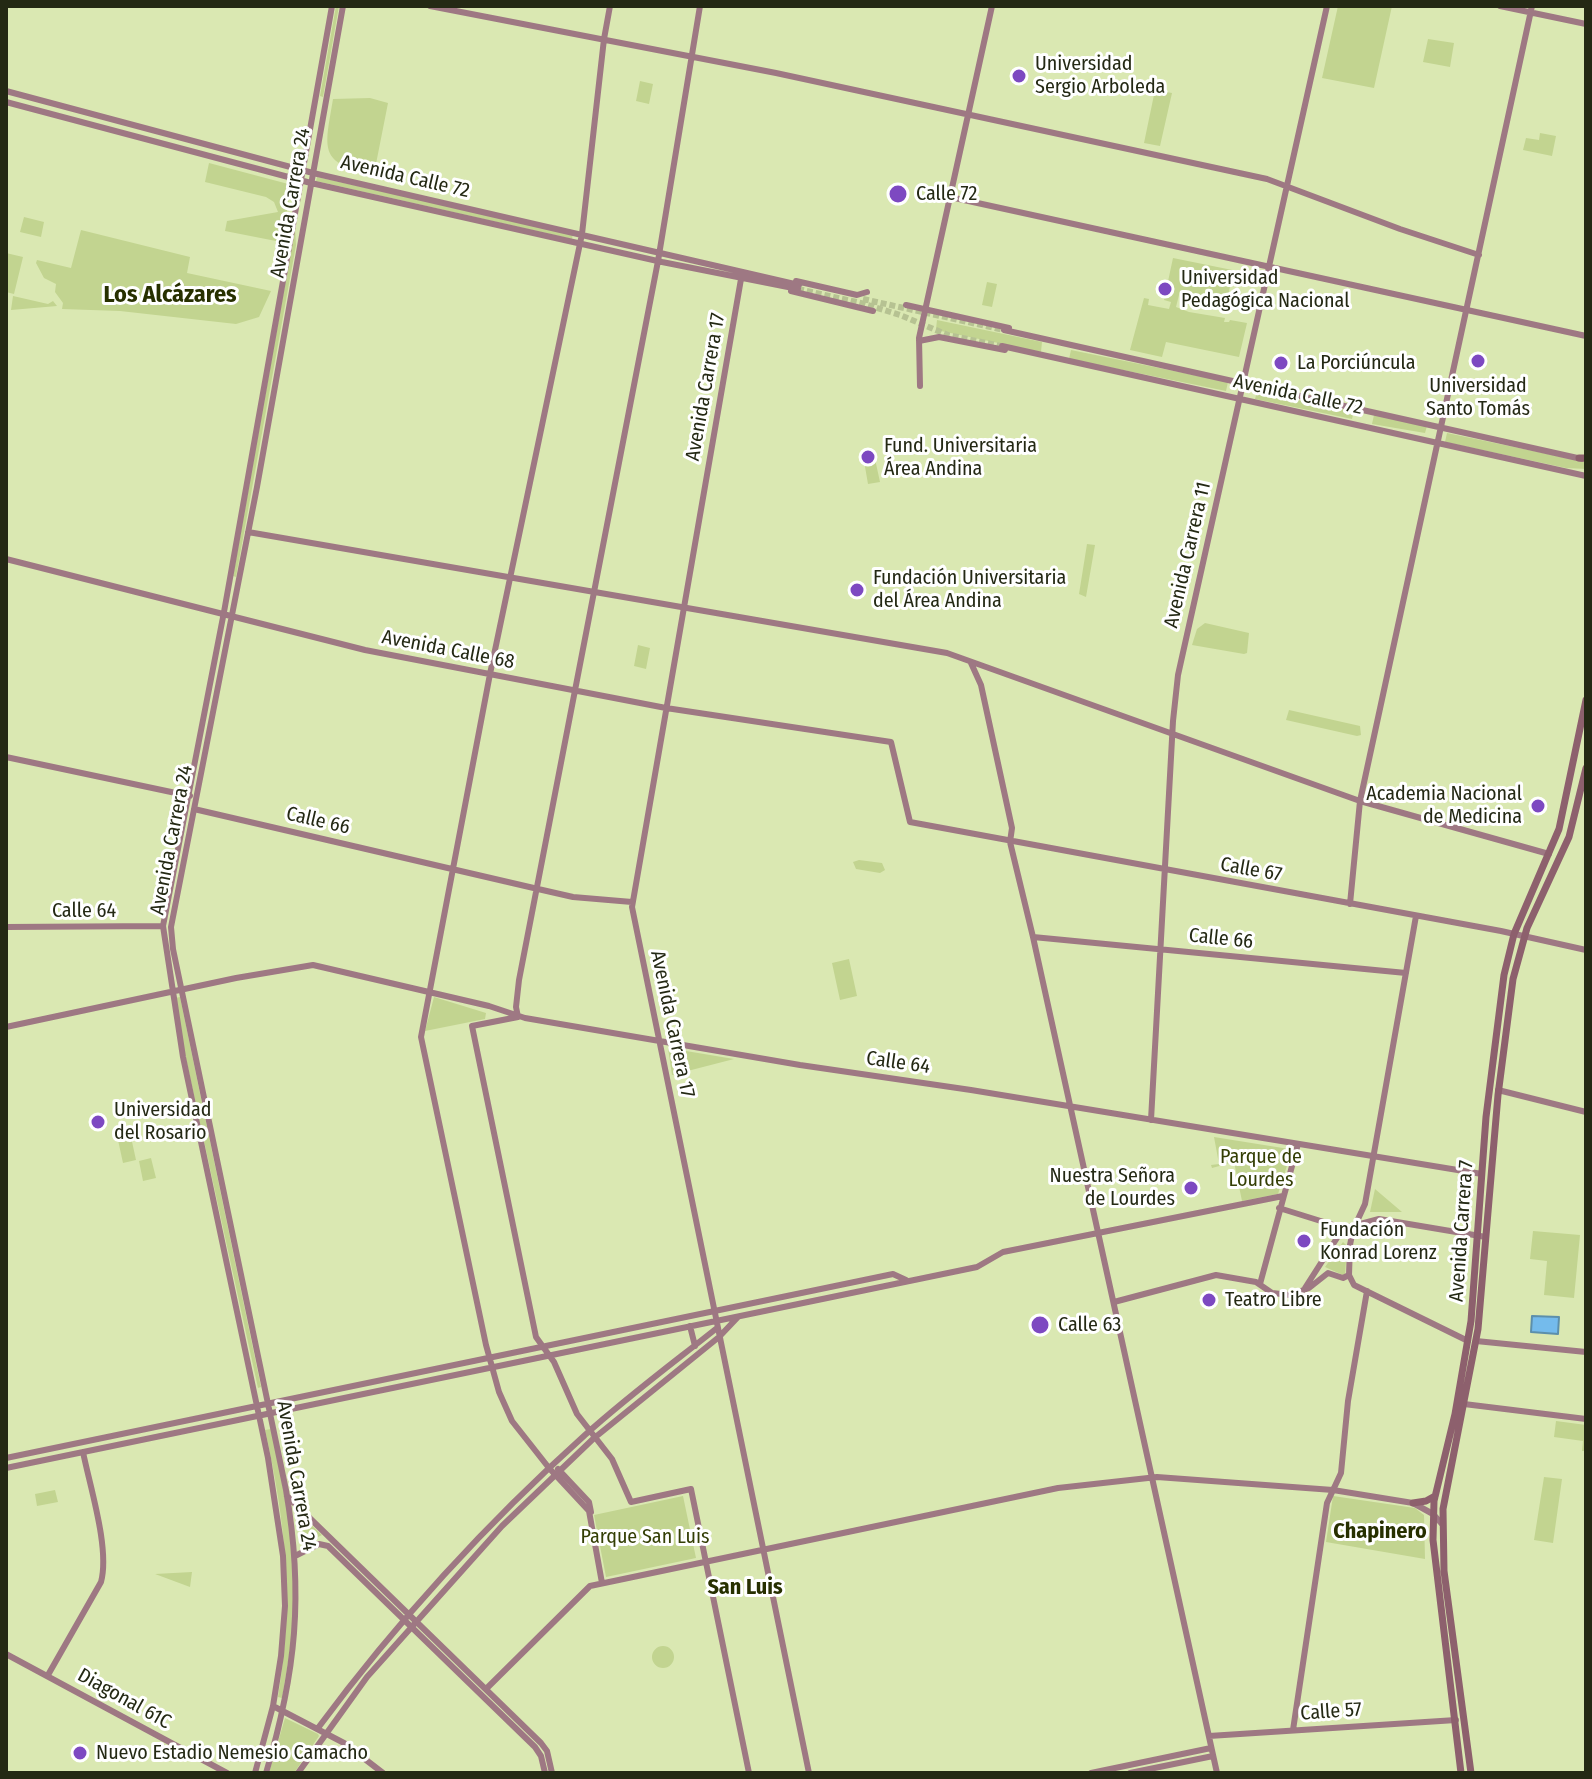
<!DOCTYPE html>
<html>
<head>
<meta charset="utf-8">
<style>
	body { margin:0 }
	#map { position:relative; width:1592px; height:1779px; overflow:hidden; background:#dae8b2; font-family:"Fira Sans Condensed",sans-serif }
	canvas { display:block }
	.frame { position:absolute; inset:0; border:8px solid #242914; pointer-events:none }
</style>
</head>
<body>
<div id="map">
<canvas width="1592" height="1779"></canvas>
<div class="frame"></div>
</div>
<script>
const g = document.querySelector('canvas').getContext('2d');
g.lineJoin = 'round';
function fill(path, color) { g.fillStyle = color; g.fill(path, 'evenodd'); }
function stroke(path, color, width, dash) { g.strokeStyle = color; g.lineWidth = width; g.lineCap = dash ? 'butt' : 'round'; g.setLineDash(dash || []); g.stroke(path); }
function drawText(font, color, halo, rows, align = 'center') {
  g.font = font + ' "Fira Sans Condensed",sans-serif'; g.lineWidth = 6; g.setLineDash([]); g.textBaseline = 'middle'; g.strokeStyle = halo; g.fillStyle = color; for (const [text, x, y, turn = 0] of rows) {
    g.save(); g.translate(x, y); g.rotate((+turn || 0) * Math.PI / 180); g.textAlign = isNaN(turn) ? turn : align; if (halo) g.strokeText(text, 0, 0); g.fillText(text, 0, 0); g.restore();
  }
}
fill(new Path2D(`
	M336,6H339L323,97L320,96Z
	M1338,6H1392L1374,88L1322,78Z
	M1428,39L1454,43L1450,67L1423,62Z
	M640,81L653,84L649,104L636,101Z
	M1155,90L1172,93L1160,146L1144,143Z
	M370,98L388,103L374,174C317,164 325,148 333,99Z
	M1540,133L1556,136L1552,156L1523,150L1526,138L1539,140Z
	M209,163L292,185L281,242L225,231L227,221L278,212L274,202L266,197L205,182Z
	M317,177L573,234L572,239L316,181Z
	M24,217L44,222L41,237L20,232Z
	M295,228L296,245L236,577L233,576Z
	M81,230L190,257L187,273L271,291L259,317L236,324L120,311L62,309L63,303L55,292L56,284L44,278L36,263L37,260L71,268Z
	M6,253L23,257L14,294L6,292L8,277L6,276Z
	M1173,258L1242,272L1240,279L1232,277L1227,301L1180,291L1176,307L1189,312L1225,318L1224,322H1229L1230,320L1247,323L1239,357L1166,342L1162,357L1130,350L1144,298L1149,299L1148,305L1169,309L1171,302L1164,300Z
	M987,282L997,284L992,307L982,305Z
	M13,296L48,304L53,301L57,306L11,310Z
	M937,320L1042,342L1041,352L941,331L936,329Z
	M1071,350L1228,382L1226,391L1069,359Z
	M1257,392L1354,411L1352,419L1255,399Z
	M1374,415L1427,426L1425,433L1372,424Z
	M1447,433L1586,462V469L1566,468L1445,442Z
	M875,459L880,482L868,484L864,461Z
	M1087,544L1095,545L1086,597L1079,594Z
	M1205,623L1249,633L1247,653L1244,654L1192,645L1197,629Z
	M638,645L650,648L646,669L634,666Z
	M1289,710L1360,726L1361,735L1357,736L1286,720Z
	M859,860L882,863L885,870L880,873L856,869L853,862Z
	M849,959L857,996L840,1000L832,963Z
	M180,997L261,1387L258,1388L185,1054L175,998Z
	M434,997L486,1013L485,1019L425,1031Z
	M668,1048L734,1059L672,1075Z
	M131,1137L136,1160L123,1163L118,1140Z
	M1214,1137L1289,1149L1291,1153L1278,1194L1242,1201L1234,1162L1212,1168L1211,1165L1219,1164Z
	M151,1158L156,1178L143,1181L139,1161Z
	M1375,1189L1402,1212H1370Z
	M1533,1231L1580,1235L1574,1298L1544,1295L1547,1261L1530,1259Z
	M1343,1242L1347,1246L1345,1276L1325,1267Z
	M1556,1421L1586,1425V1451H1582L1583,1441L1554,1437Z
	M271,1429C283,1482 294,1539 294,1594C294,1629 288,1664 282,1698L278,1697C294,1603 286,1523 265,1430Z
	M1544,1477L1562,1479L1553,1543L1534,1540Z
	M55,1490L58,1502L37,1506L35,1494Z
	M683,1496L696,1558L606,1577L594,1515Z
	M1333,1496L1415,1508L1424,1515L1425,1559L1326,1542Z
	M295,1510L322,1535L302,1545Z
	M192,1572L190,1587L155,1574Z
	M652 1657a11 11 0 1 1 22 0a11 11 0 1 1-22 0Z
	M285,1718L318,1734L319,1736L294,1773H269Z`), '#c2d490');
const water = new Path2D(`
	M1532,1316L1559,1317L1558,1334L1531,1332Z`);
fill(water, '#74bbec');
stroke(water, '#5c8fab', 2);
stroke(new Path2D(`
	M798,289L861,303L900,315L948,335L1001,346
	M863,299L1004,330`), '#b6c292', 6, [6, 3]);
stroke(new Path2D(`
	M430,6L776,73L1267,179L1400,229L1479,255
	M1500,6L1586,24
	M6,91L313,173L799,285
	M6,102L311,183L662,262L798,289
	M950,197L1586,336
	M741,279L632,907L809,1773
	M796,281L857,295L867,292
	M791,291L873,311
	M906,305L1009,328
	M1004,330L1582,459
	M919,341L939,337L1005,350
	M1002,346L1586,476
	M920,386L919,338L992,6
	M248,532L947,653L1360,801L1549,854
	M6,559L365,650L666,708L891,742L910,822L1501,931L1586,950
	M971,663L981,685L1012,828L1010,842L1033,937L1217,1773
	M6,757L190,796
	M194,809L538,889L573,897L632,902
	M1350,904L1360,801L1532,6
	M1416,916L1365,1204L1353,1230L1350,1245L1349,1275L1354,1285L1468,1341
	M6,927L163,926
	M1033,937L1406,973
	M518,1017L516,1007L519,980L658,261L700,6
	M518,1017L472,1026L536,1337L554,1362L577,1414L612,1459L631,1502L691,1489L749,1773
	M6,1027L236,978L313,965L489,1006L525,1018L800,1065L971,1090L1482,1174
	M1498,1090L1586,1112
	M1151,1120L1173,721L1178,675L1327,6
	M1279,1208L1340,1227H1349L1379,1219L1486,1237
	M1260,1284L1298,1144
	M1305,1288L1344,1227
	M1114,1302L1216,1275L1256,1282L1272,1293L1290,1295L1309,1288L1328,1273L1343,1278L1349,1275
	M690,1326L695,1346
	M1476,1341L1586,1352
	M1464,1404L1586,1419
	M6,1458L893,1274L906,1280
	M6,1468L977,1267L1003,1252L1283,1196
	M558,1469L589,1502L591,1512
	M287,1496L541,1743L547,1751L552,1773
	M295,1556L319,1544L328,1546L535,1747L541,1756L545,1773
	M602,1583L589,1511L549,1468L512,1421L499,1392L486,1345L421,1037L490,674L582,234L604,39L610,6
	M6,1654L227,1773
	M48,1675L101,1582C110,1549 90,1487 83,1452
	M487,1688L590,1586L1058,1488L1157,1477L1333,1490L1413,1503L1433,1514L1442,1524
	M273,1706L344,1743L383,1773
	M318,1728C396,1623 487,1523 585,1435C627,1397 673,1363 717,1328
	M1293,1730L1327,1503L1341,1473L1348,1401L1367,1291
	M1209,1736L1456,1720
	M255,1773L273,1706L281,1656L285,1606L283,1556L268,1458L183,1057L163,926L224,612L332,6
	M266,1773C296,1673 304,1594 286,1490L173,949L171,927L257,487L343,6
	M298,1773L367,1677L502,1526L593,1439L719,1337L738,1317
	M1091,1773L1211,1748
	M1130,1773L1213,1756`), '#9e7883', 6);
stroke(new Path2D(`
	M1579,458H1586
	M1413,1503L1426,1501L1435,1496
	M1461,1773L1433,1540L1434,1501L1455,1414L1471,1321L1486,1117L1504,975L1514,934L1559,829L1586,700
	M1471,1773L1444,1571L1443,1509L1478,1329L1498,1095L1513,979L1527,928L1569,837L1586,768`), '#8d606d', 7);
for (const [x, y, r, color] of [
	[1019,76,8,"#7d49c1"],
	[898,194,10,"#7d49c1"],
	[1165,289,8,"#7d49c1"],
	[1478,361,8,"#7d49c1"],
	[1281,363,8,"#7d49c1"],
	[868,457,8,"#7d49c1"],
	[857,590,8,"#7d49c1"],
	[1538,806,8,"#7d49c1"],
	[98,1122,8,"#7d49c1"],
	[1191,1188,8,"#7d49c1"],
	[1304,1241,8,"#7d49c1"],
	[1209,1300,8,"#7d49c1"],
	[1040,1325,10,"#7d49c1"],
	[80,1753,8,"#7d49c1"]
]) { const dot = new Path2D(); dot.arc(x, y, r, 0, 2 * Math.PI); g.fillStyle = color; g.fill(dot); stroke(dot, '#fff', 3); }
drawText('20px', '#242914', '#fff', [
	["Universidad",1035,64],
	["Sergio Arboleda",1035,87],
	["Calle 72",916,194],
	["Universidad",1181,278],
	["Pedagógica Nacional",1181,301],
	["La Porciúncula",1297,363],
	["Universidad",1478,386,"center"],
	["Santo Tomás",1478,409,"center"],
	["Fund. Universitaria",884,446],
	["Área Andina",884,469],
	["Fundación Universitaria",873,578],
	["del Área Andina",873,601],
	["Academia Nacional",1522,794,"right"],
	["de Medicina",1522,817,"right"],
	["Universidad",114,1110],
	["del Rosario",114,1133],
	["Nuestra Señora",1175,1176,"right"],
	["de Lourdes",1175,1199,"right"],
	["Fundación",1320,1230],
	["Konrad Lorenz",1320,1253],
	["Teatro Libre",1225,1300],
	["Calle 63",1058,1325],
	["Nuevo Estadio Nemesio Camacho",96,1753]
], 'left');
drawText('20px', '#242914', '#fff', [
	["Avenida Calle 72",405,177,13],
	["Avenida Carrera 24",291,203,-80],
	["Avenida Carrera 17",706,387,-80],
	["Avenida Calle 72",1298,395,12],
	["Avenida Carrera 11",1188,555,-77],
	["Avenida Calle 68",448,650,11],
	["Calle 66",318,821,13],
	["Avenida Carrera 24",172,840,-79],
	["Calle 67",1251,870,10],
	["Calle 64",84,911],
	["Calle 66",1221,939,6],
	["Avenida Carrera 17",672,1024,78],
	["Calle 64",898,1063,8],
	["Avenida Carrera 7",1462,1231,-86],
	["Avenida Carrera 24",296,1476,80],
	["Diagonal 61C",124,1699,29],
	["Calle 57",1331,1712,-4]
]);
drawText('20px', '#343f05', '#fff', [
	["Parque de",1261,1157],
	["Lourdes",1261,1180],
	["Parque San Luis",645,1537]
]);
drawText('bold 22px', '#273000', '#fff', [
	["Chapinero",1380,1532],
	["San Luis",745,1588]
]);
drawText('bold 24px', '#273000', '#fff', [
	["Los Alcázares",170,295]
]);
</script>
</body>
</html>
